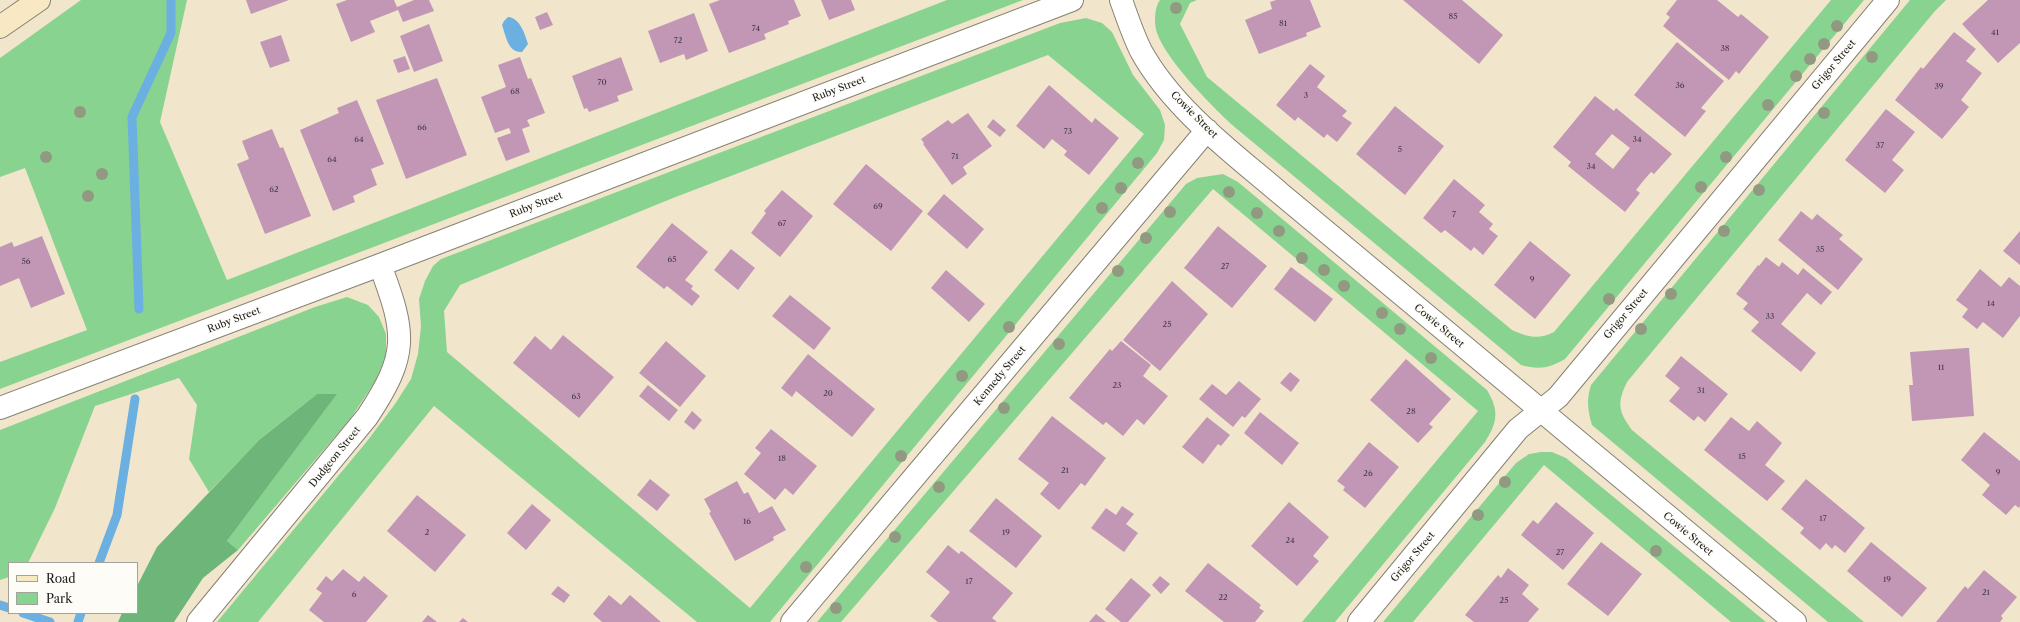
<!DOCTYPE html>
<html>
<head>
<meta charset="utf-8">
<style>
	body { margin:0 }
	#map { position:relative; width:2020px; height:622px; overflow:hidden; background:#f1e6cb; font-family:"Libre Caslon Text",serif }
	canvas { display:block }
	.legend { position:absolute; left:8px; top:562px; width:130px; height:52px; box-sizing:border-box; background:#fdfcf7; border:1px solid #a3a29f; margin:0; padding:5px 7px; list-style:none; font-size:12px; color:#1c1c1c }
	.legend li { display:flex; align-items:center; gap:8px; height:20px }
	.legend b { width:20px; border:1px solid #a3a29f }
</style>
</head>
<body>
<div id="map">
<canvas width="2020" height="622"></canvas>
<ul class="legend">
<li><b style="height:5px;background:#f8e8c3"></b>Road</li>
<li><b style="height:11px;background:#89d390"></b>Park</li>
</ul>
</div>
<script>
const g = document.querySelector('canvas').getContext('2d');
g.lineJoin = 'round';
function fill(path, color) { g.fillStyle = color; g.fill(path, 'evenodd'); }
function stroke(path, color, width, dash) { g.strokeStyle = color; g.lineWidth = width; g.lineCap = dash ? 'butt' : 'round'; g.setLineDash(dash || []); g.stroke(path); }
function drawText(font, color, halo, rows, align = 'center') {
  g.font = font + ' "Libre Caslon Text",serif'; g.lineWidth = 3; g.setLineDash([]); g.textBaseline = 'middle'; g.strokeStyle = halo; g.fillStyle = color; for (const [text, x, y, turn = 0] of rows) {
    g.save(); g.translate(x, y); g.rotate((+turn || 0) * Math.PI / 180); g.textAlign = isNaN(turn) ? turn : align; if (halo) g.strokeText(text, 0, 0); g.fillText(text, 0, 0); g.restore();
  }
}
fill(new Path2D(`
	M81,0H187L160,122L227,280L947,0H1023L0,389V362L87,330L25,168L0,177V58Z
	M1160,0H1197L1190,3L1180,24L1207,77L1512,330C1528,337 1538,340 1554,332L1831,0H1864L1565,359C1550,368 1539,370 1521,365L1231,124C1209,103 1167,61 1157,33C1154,24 1154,8 1160,0Z
	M1910,0H1946L1935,11L1627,382C1617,403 1618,411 1632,430L1864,622H1828L1592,425C1588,411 1586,400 1591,385Z
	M1086,18L1102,23L1112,32L1133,75L1160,110L1165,125L1164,140L1157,153L770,622H697L434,406L258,622H217L368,440L395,404L411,379L418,354L421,326L419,299L425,281L433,266L441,259L1060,23ZM1048,55L1144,134L750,608L447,352L444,311L460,285L673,198Z
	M1223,174L1238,182L1487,390C1499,410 1498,422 1485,442L1335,622H1302L1478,411L1213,189L841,622H817L1186,184L1197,178Z
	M347,297L368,305L379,317L386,334V356L375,382L350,419L238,550L227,541L336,395L317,394L259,440L209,492L189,459L197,405L179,378L95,406L55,508L28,563H9V577L0,580V430L315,307Z
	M1541,452H1552L1566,458L1766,622H1731L1544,465L1413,622H1383L1516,463L1529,454Z`), '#89d390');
fill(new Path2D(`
	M317,394H337L227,541L238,550L203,578L174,622H118L122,613H137V586L157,547L259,440Z`), '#6eb57a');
fill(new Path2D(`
	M508,17C520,18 525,34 528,44L522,52C508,53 506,36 502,25L504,21Z`), '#6cafe1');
stroke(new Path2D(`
	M139,309L132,117L171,33V0
	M99,563L117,515L135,399
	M0,605L9,608
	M23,613L50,622
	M78,622L81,613`), '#6cafe1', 9);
fill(new Path2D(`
	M246,0H289L251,14Z
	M347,0H394L397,7L414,0H429L434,11L403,22L398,10L370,21L375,32L351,42L336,4Z
	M720,0H794L801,16L788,21L789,24L764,34L766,39L729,53L709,4Z
	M821,0H851L855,10L829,20Z
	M1276,0H1310L1321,27L1306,33L1307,36L1259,54L1245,20L1272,9L1270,2Z
	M1403,0H1462L1503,35L1479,64Z
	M1677,0H1717L1738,17L1741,14L1769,37L1739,74L1736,71L1729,80L1663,26L1670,17L1666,14Z
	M1988,0H2020V43L1998,63L1962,24Z
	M547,12L553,25L540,30L535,17Z
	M694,13L708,51L686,60L684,54L660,63L648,31Z
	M429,24L443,61L414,72L400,36Z
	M1954,32L1976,49L1966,61L1982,73L1961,100L1969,107L1942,139L1895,100L1921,67L1923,69Z
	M281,35L290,61L270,68L260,42Z
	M1677,42L1724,81L1701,108L1706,111L1685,137L1634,95Z
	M405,56L410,69L398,73L393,60Z
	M520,57L528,79L531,78L545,113L527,120L530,126L522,129L530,152L506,161L497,138L511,133L509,128L495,133L481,97L506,87L498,65Z
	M621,57L633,90L617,96L619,101L589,112L587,108L584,109L572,76Z
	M1310,64L1325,76L1317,87L1347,111L1342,116L1352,123L1337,142L1327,134L1324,138L1298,117L1295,121L1276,105Z
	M437,78L467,155L406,179L376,100Z
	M1049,85L1092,123L1095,118L1119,138L1089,175L1064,155L1067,151L1052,139L1044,149L1016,126Z
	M1595,96L1614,111L1616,108L1672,154L1654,174L1651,172L1644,180L1636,190L1640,193L1625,212L1568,166L1571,162L1553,147ZM1612,134L1630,148L1613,169L1595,154Z
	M357,100L384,164L371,169L377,185L353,196L355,202L333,211L300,130L339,113L337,108Z
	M1395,106L1444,146L1405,195L1356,154Z
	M1886,109L1915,132L1892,160L1904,170L1885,193L1845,160Z
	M968,113L992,146L963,167L967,174L952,185L923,144L924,143L921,139L948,120L952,124Z
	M993,119L1006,130L1000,137L987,127Z
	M272,129L280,148L283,147L311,216L265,234L237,164L249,159L242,141Z
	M866,164L923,211L891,251L833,204Z
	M1454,179L1485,205L1479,212L1493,224L1489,229L1498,236L1483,255L1474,247L1471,251L1445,230L1441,233L1423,218Z
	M782,190L813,216L780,257L751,233L766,213L764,211Z
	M944,194L984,229L967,249L927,214Z
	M1801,211L1812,220L1817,214L1843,235L1839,239L1863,259L1838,290L1778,240Z
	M672,223L708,252L685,280L693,286L691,289L700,296L692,306L667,286L664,289L636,267Z
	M1218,226L1267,266L1232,308L1184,268Z
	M2020,231V265L2003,251Z
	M42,236L65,294L31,308L19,278L0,286V247L12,242L14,247Z
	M1530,241L1571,275L1535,319L1494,285Z
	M731,249L755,268L738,290L714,270Z
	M1766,257L1779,267L1782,262L1798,275L1803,268L1832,292L1821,305L1807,293L1781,324L1816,353L1801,372L1751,331L1759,322L1743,309L1748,303L1736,294L1758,265L1759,266Z
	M1291,267L1333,299L1315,322L1274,289Z
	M1980,269L2001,287L2009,277L2020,286V316L2003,338L1983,322L1977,329L1962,317L1968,309L1956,300Z
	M946,270L985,304L969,322L931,288Z
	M1172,281L1208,314L1160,371L1123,340Z
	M790,295L831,328L814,350L772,316Z
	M563,335L614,377L579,418L513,363L535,336L551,350Z
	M666,341L706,376L680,407L639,373Z
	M1121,341L1151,365L1143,376L1168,396L1144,425L1137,419L1123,436L1106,422L1103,425L1069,398L1110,349L1112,351Z
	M1966,348H1969L1974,416L1912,421L1909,385H1913L1910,352Z
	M808,354L875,409L852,437L796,391L792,397L781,388Z
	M1681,356L1728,394L1705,422L1698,416L1694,421L1669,401L1680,388L1665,376Z
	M1406,359L1451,399L1429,424L1433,427L1418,443L1370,400Z
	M1290,372L1300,380L1291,392L1280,383Z
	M1239,381L1261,399L1245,418L1242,416L1233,427L1199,399L1212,384L1226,395Z
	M648,385L678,410L669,421L639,396Z
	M692,411L702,420L694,430L684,422Z
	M1260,412L1299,443L1282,465L1244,433Z
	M1052,416L1106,458L1085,486L1081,483L1059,510L1040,494L1049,483L1018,459Z
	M1207,417L1230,435L1221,446L1218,444L1203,464L1182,447Z
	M1731,417L1749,431L1757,421L1782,443L1765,465L1785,481L1767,501L1704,450Z
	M771,429L817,466L793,495L785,488L775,500L744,474L761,453L755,448Z
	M1984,432L2020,461V506L2019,508L2015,505L2006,515L1982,495L1990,485L1961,460Z
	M1369,442L1399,467L1365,508L1343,490L1345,487L1337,481Z
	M650,479L670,495L657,511L637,495Z
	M1806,479L1865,528L1845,553L1835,545L1832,549L1826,543L1820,550L1800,533L1804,528L1781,509Z
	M737,481L744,494L748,492L759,513L772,506L786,530L773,537L774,540L735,561L709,513L711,512L704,499Z
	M417,495L466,535L435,572L387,531Z
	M996,498L1042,536L1016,568L969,531Z
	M1289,502L1329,537L1313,556L1319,561L1297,586L1251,546Z
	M1556,502L1594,533L1563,570L1521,535L1533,520L1538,524Z
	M532,504L551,520L526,550L507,533Z
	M1122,506L1134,514L1126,524L1138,533L1124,552L1091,528L1106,508L1116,515Z
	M1601,542L1642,574L1608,616L1567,584Z
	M1871,542L1927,588L1902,617L1847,571Z
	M948,545L959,554L961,551L963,552L1013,593L992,618L997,622H938L930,616L950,592L926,572Z
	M1208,563L1261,605L1259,608L1264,611L1255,622H1224L1185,591Z
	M1508,568L1529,585L1522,594L1539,609L1528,622H1474L1465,615L1498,575L1501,578Z
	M343,569L359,582L364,576L388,596L366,622H324L309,610L322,593L316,589L326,576L332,581Z
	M1984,570L2017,597L2001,616L2003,618L2000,622H1936L1965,586L1968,589Z
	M1160,576L1170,584L1161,594L1152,585Z
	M1131,578L1151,595L1128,622H1121L1105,609Z
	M558,586L570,595L564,603L551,594Z
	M609,595L621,605L630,595L661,622H602L593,614Z
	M1096,614L1106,622H1089Z
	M428,615L437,622H422Z
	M463,618L468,622H459Z`), '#c297b6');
const street = new Path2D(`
	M1121,0C1127,17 1133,35 1141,51C1173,109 1232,152 1281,194L1795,622
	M0,408L380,265L1072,0
	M198,622L367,417C409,354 406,334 380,265
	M792,622L1207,130
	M1359,622L1518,429L1558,397L1888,0`);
const secondary = new Path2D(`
	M0,27L39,0`);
stroke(street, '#868174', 24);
stroke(secondary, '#868174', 24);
stroke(street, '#fff', 22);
stroke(secondary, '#f8e8c3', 22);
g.fillStyle = '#919a81';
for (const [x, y] of [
	[1176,8],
	[1837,26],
	[1824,44],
	[1872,57],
	[1810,59],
	[1796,76],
	[1768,105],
	[80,112],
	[1824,113],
	[46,157],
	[1726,157],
	[1138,163],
	[102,174],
	[1701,187],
	[1121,188],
	[1759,190],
	[1229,192],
	[88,196],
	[1102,208],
	[1170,212],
	[1257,213],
	[1279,231],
	[1724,231],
	[1146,238],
	[1302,258],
	[1324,270],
	[1118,271],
	[1344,286],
	[1671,294],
	[1609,299],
	[1382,313],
	[1009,327],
	[1400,329],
	[1641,329],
	[1059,344],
	[1431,358],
	[962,376],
	[1004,408],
	[901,456],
	[1505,482],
	[939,487],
	[1478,515],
	[895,537],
	[1656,551],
	[806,567],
	[836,608]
]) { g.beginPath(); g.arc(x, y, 6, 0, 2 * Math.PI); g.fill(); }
drawText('8px', '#463b42', null, [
	["85",1453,17],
	["81",1283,24],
	["74",756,29],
	["41",1995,33],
	["72",678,41],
	["38",1725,49],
	["70",602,83],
	["36",1680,86],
	["39",1939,87],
	["68",515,92],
	["3",1306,96],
	["66",422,128],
	["73",1068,132],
	["64",359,140],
	["34",1637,140],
	["37",1880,146],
	["5",1400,150],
	["71",955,157],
	["64",332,160],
	["34",1591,167],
	["62",274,190],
	["69",878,207],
	["7",1454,215],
	["67",782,224],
	["35",1820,250],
	["65",672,260],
	["56",26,262],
	["27",1225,267],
	["9",1532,280],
	["14",1991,304],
	["33",1770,317],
	["25",1167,325],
	["11",1941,368],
	["23",1117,386],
	["31",1701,391],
	["20",828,394],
	["63",576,397],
	["28",1411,412],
	["15",1742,457],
	["18",782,459],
	["21",1065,471],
	["9",1998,473],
	["26",1368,474],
	["17",1823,519],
	["16",747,522],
	["2",427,533],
	["19",1006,533],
	["24",1290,541],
	["27",1560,553],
	["19",1887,580],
	["17",969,582],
	["21",1986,593],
	["6",354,595],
	["22",1223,598],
	["25",1504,601]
]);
drawText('10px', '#1c1c1c', '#fdfcf7', [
	["Grigor Street",1834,65,-50],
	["Ruby Street",839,89,-21],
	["Cowie Street",1194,115,45],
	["Ruby Street",536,205,-21],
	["Grigor Street",1626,314,-50],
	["Ruby Street",234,320,-21],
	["Cowie Street",1439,326,40],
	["Kennedy Street",1000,376,-50],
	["Dudgeon Street",335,457,-51],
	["Cowie Street",1688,534,40],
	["Grigor Street",1413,557,-50]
]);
</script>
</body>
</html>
